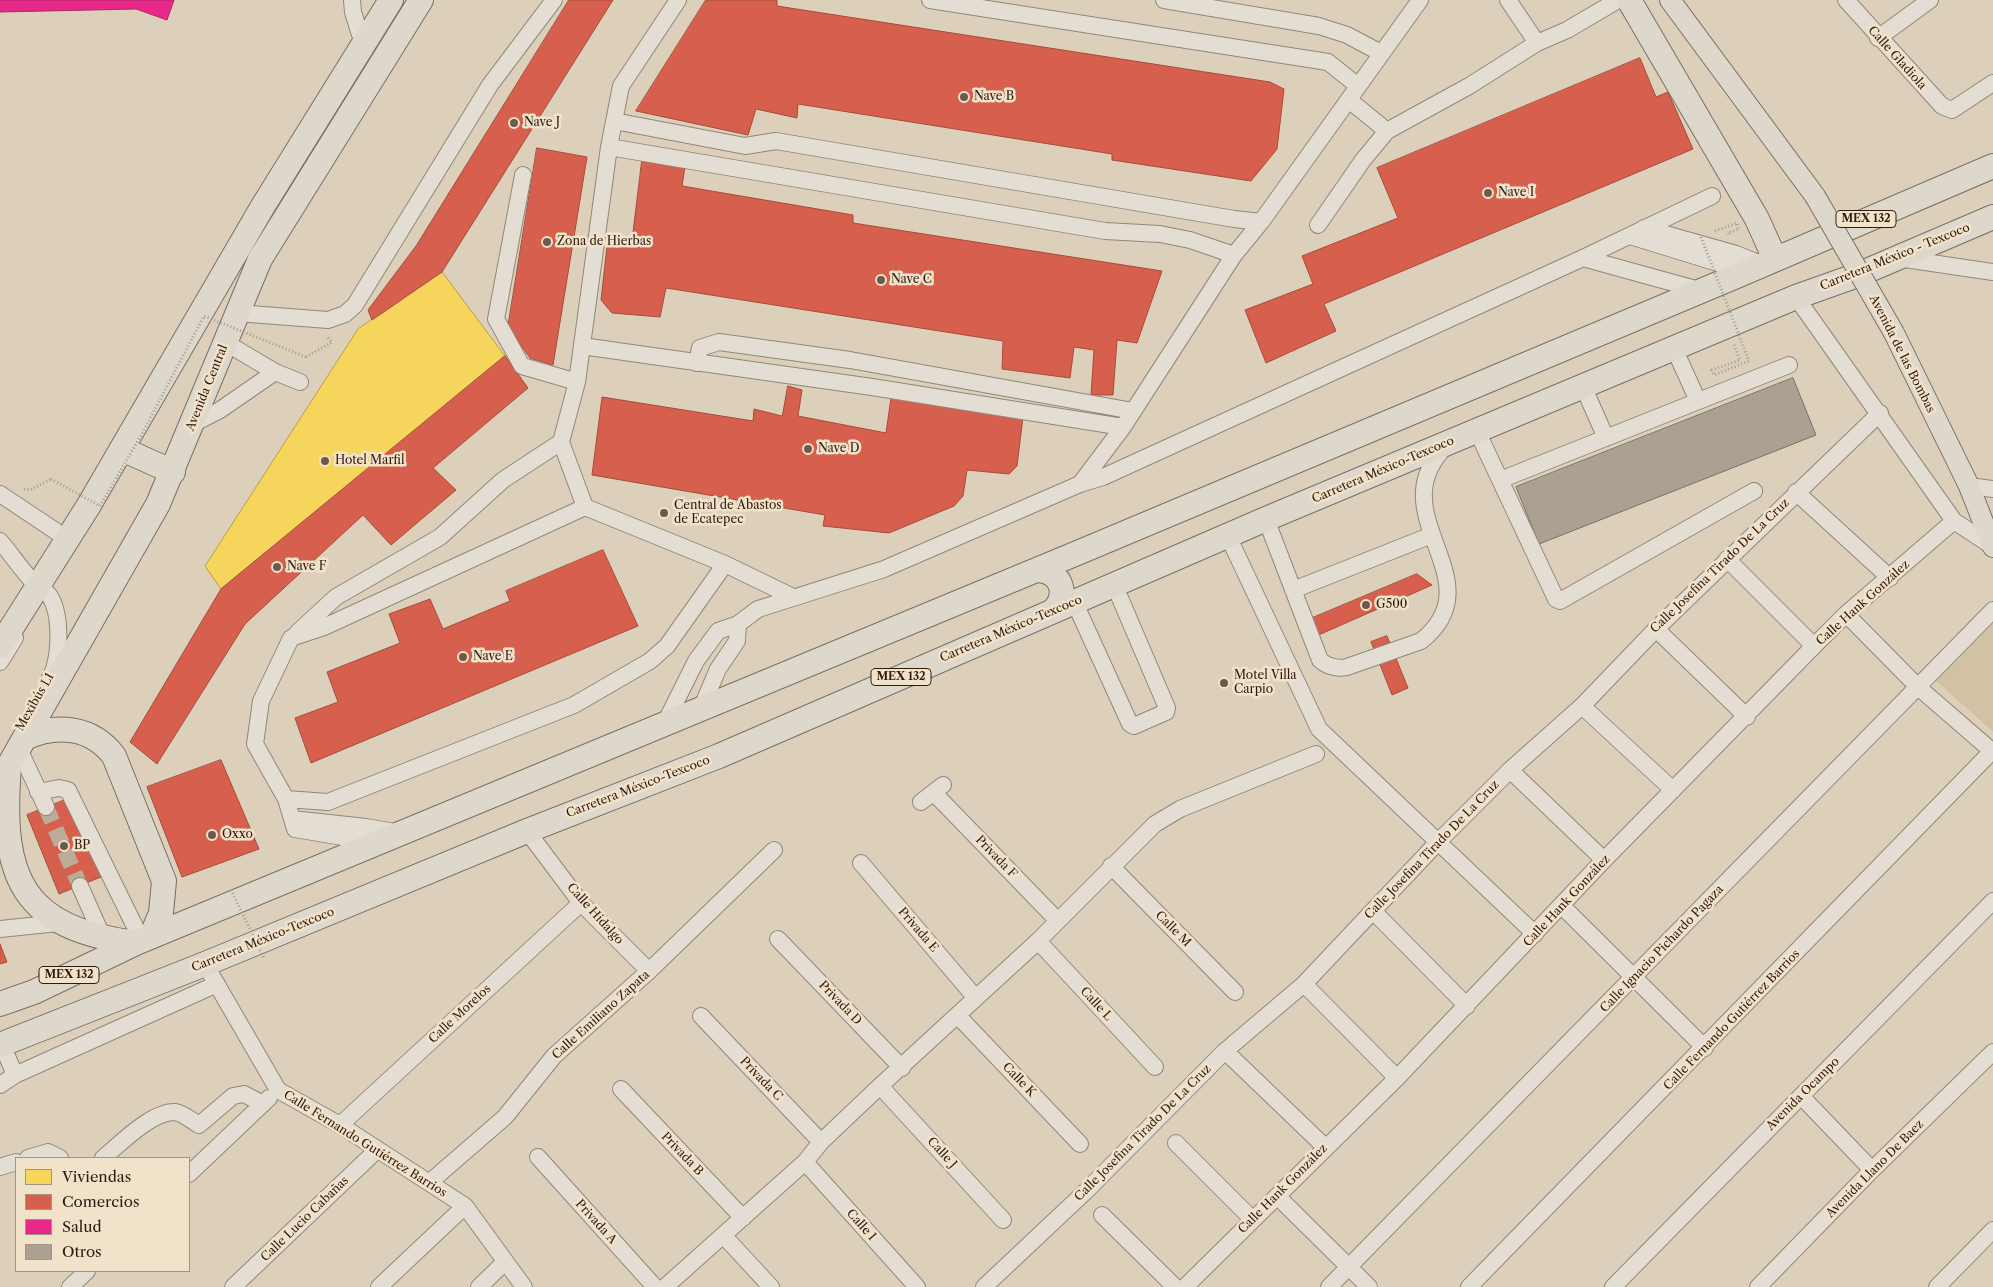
<!DOCTYPE html>
<html>
<head>
<meta charset="utf-8">
<style>
	body { margin:0 }
	#map { position:relative; width:1993px; height:1287px; overflow:hidden; background:#dcd0bb; font-family:"Libre Caslon Text",serif }
	canvas { display:block }
	.legend { position:absolute; left:15px; top:1157px; width:175px; height:115px; box-sizing:border-box; background:#f1e3ca; border:1px solid #a59380; margin:0; padding:6px 9px; list-style:none; font-size:15px; color:#331a11 }
	.legend li { display:flex; align-items:center; gap:10px; height:25px }
	.legend b { width:25px; border:1px solid #a59380 }
</style>
</head>
<body>
<div id="map">
<canvas width="1993" height="1287"></canvas>
<ul class="legend">
<li><b style="height:14px;background:#f6d55c"></b>Viviendas</li>
<li><b style="height:14px;background:#d6604d"></b>Comercios</li>
<li><b style="height:14px;background:#e7298a"></b>Salud</li>
<li><b style="height:14px;background:#aaa193"></b>Otros</li>
</ul>
</div>
<script>
const g = document.querySelector('canvas').getContext('2d');
g.lineJoin = 'round';
function fill(path, color) { g.fillStyle = color; g.fill(path, 'evenodd'); }
function stroke(path, color, width, dash) { g.strokeStyle = color; g.lineWidth = width; g.lineCap = dash ? 'butt' : 'round'; g.setLineDash(dash || []); g.stroke(path); }
function drawText(font, color, halo, rows, align = 'center') {
  g.font = font + ' "Libre Caslon Text",serif'; g.lineWidth = 5; g.setLineDash([]); g.textBaseline = 'middle'; g.strokeStyle = halo; g.fillStyle = color; for (const [text, x, y, turn = 0] of rows) {
    g.save(); g.translate(x, y); g.rotate((+turn || 0) * Math.PI / 180); g.textAlign = isNaN(turn) ? turn : align; if (halo) g.strokeText(text, 0, 0); g.fillText(text, 0, 0); g.restore();
  }
}
fill(new Path2D(`
	M1993,619V732L1933,678Z`), '#d3c1a4');
const homes = new Path2D(`
	M442,272L505,356L221,589L205,566L358,329Z`);
fill(homes, '#f6d55c');
stroke(homes, '#bc9d46', 1);
const shops = new Path2D(`
	M569,0H613L442,272L372,320L368,310L416,246Z
	M706,0H777V6L1270,82L1284,89L1277,149L1251,181L1112,160V154L798,104L797,118L756,109L748,135L636,111Z
	M1640,58L1656,97L1668,92L1693,149L1324,304L1336,331L1266,363L1245,310L1313,284L1302,256L1398,218L1377,168Z
	M537,148L587,157L553,365L530,358L508,327Z
	M642,161L685,167L682,186L853,215V223L1162,271L1137,343L1117,340L1113,395H1091L1094,350L1074,347L1070,378L1002,369L1003,341L666,288L660,317L612,313L601,300L608,237L632,238Z
	M505,356L528,388L433,468L456,490L391,545L363,515L245,624L157,764L130,742L221,589Z
	M788,386L802,390L798,416L886,433L891,398L1023,417L1017,466L1009,474L967,470L963,496L954,506L889,533L823,526L825,515L592,475L602,397L753,421L754,409L782,416Z
	M603,550L638,626L311,763L295,718L338,702L327,672L400,643L389,614L430,599L443,629L510,601L506,591Z
	M1417,574L1432,585L1314,637L1298,624Z
	M1387,636L1408,688L1392,695L1371,642Z
	M221,760L259,849L182,877L147,787Z
	M70,798L101,877L59,894L27,815Z
	M0,944L7,962L0,964Z`);
fill(shops, '#d6604d');
stroke(shops, '#a54b3b', 1);
const health = new Path2D(`
	M0,0H174L167,20L136,9L0,12Z`);
fill(health, '#e7298a');
stroke(health, '#b12466', 1);
const building = new Path2D(`
	M1793,378L1816,435L1539,544L1516,487Z`);
fill(building, '#aaa193');
stroke(building, '#796f64', 1);
stroke(new Path2D(`
	M46,807L80,886`), '#baac99', 16, [16, 8]);
const minor = new Path2D(`
	M352,0L353,12L363,44
	M930,0L1328,62L1358,86
	M1164,0L1319,26L1347,35L1381,53
	M1508,0L1537,43L1567,30L1618,0
	M1846,0L1942,106L1952,110L1993,83
	M1878,38L1930,0
	M1349,100L1387,131
	M614,121L745,146L776,141L1234,219L1261,222
	M609,147L1105,231L1160,234L1190,240L1234,255
	M523,175L496,319L522,366L577,382
	M1318,225L1363,160L1387,131L1469,86L1537,43
	M1644,228L1736,254L1763,265
	M1630,236L1747,272
	M1583,258L1699,290
	M1898,258L1993,272
	M1796,297L1954,521L1992,546
	M237,313L328,320L345,314L355,305L490,85L554,0
	M226,343L275,372L300,382
	M582,346L872,387L1123,427
	M1674,348L1698,401
	M697,363L700,348L719,342L850,360L1133,411
	M1583,386L1606,438
	M193,424L220,410L275,372
	M1477,431L1556,599L1560,601L1754,491
	M1500,480L1789,365
	M1080,484L1123,427L1234,255L1261,222L1420,0
	M1969,486L1993,489
	M1796,492L1890,578
	M0,494L66,538
	M585,507L561,442L577,382L609,147L621,86L678,0
	M1266,519L1320,660C1328,667 1337,669 1347,667L1421,641C1498,580 1376,514 1447,445
	M1228,536L1319,729L1535,934
	M0,541C12,555 23,572 36,585C40,589 46,591 49,595C62,614 61,660 49,680
	M1727,559L1814,646
	M725,564L667,646L650,661L574,705L328,802L286,799L255,744L261,701L291,638L324,627L585,507L725,564L793,597
	M1293,590L1432,535
	M1074,601L1130,724L1134,726L1166,712L1167,708L1114,584
	M1846,614L1918,687L1993,752
	M1656,629L1747,717
	M297,633L336,597L440,537L503,480L561,442
	M0,662L15,638
	M1582,706L1673,790
	M701,709L718,669L737,641L738,624
	M664,725L696,661L718,631L738,624L758,609L884,569L1080,484L1103,477L1583,258L1712,196
	M19,749L46,807
	M1510,770L1604,860
	M38,792L59,788L68,790L142,941
	M934,793L1058,921
	M286,799L295,829L378,843
	M921,802L943,785
	M292,819L366,827L401,833
	M527,831L581,903L649,971
	M861,863L975,997
	M1111,866L1235,992
	M80,886L103,938
	M1562,906L1705,1048
	M1373,911L1467,1006
	M0,929L58,923
	M778,939L902,1068
	M1038,941L1155,1067
	M205,964L278,1090L340,1125L465,1206L524,1287
	M1304,984L1397,1078
	M701,1016L821,1142
	M958,1016L1080,1144
	M2,1044L15,1075
	M1225,1051L1325,1147
	M0,1085L15,1075L217,984
	M880,1086L1003,1220
	M621,1089L743,1218
	M1801,1096L1872,1170
	M340,1125L581,903
	M1176,1143L1253,1220
	M538,1157L655,1287
	M28,1158L48,1152L60,1158
	M103,1158C120,1144 152,1111 175,1112C183,1113 192,1121 199,1125L233,1096L244,1094L263,1104
	M805,1162L917,1287
	M0,1167L16,1162
	M189,1174L269,1098
	M430,1182L505,1117L554,1056L649,971L774,850
	M1277,1196L1369,1287
	M1102,1215L1175,1287
	M723,1235L771,1287
	M70,1287L87,1271
	M233,1287L377,1150
	M379,1287L465,1206
	M479,1287L505,1262
	M665,1287L805,1162L821,1142L880,1086L1038,941L1155,824L1180,809L1316,754
	M984,1287L1085,1192L1225,1051L1304,984L1437,843L1510,770L1582,706L1656,629L1880,413
	M1185,1287L1397,1078L1604,860L1814,646L1846,614L1954,521
	M1329,1287L1993,610
	M1469,1287L1993,750
	M1613,1287L1993,901
	M1758,1287L1872,1170L1993,1052
	M1937,1287L1993,1230`);
const major = new Path2D(`
	M1670,0L1815,196
	M1894,333L1969,486L1993,547`);
const highway = new Path2D(`
	M1629,0L1757,219L1775,259
	M122,449L173,472
	M1037,570C1060,571 1069,592 1055,609
	M0,646L89,505L263,206L391,0
	M25,738C57,723 92,727 114,756L164,881L161,913L151,937
	M9,767C0,879 22,928 136,943
	M0,781L158,504L260,259L421,0
	M0,1004L34,992L136,943L1075,554L1739,275L1993,166
	M0,1045L205,964L527,831L719,756L1266,519L1796,297L1855,276L1993,217`);
stroke(minor, '#91877a', 18);
stroke(major, '#796f64', 22);
stroke(highway, '#796f64', 26);
stroke(new Path2D(`
	M1715,231L1737,223L1739,229L1728,233L1729,235
	M1734,345L1740,360L1712,370L1714,375L1749,361
	M306,357L332,342L327,336
	M24,489L30,490L51,479`), '#a39c93', 3, [1, 2.5]);
stroke(minor, '#e3ddd3', 16);
stroke(major, '#ded7cb', 20);
stroke(highway, '#ded7cb', 24);
const majorBridge = new Path2D(`
	M1815,196L1894,333`);
stroke(majorBridge, '#796f64', 22, []);
stroke(new Path2D(`
	M1701,237L1749,361
	M51,479L100,506L143,432L204,316L306,357
	M231,890L264,958`), '#a39c93', 3, [1, 2.5]);
stroke(majorBridge, '#ded7cb', 20);
for (const [x, y, r, color] of [
	[964,97,5,"#6e5a4c"],
	[514,123,5,"#6e5a4c"],
	[1488,193,5,"#6e5a4c"],
	[547,242,5,"#6e5a4c"],
	[881,280,5,"#6e5a4c"],
	[808,449,5,"#6e5a4c"],
	[325,461,5,"#6e5a4c"],
	[664,513,5,"#6e5a4c"],
	[277,567,5,"#6e5a4c"],
	[1366,605,5,"#6e5a4c"],
	[463,657,5,"#6e5a4c"],
	[1224,683,5,"#6e5a4c"],
	[212,835,5,"#6e5a4c"],
	[64,846,5,"#6e5a4c"]
]) { const dot = new Path2D(); dot.arc(x, y, r, 0, 2 * Math.PI); g.fillStyle = color; g.fill(dot); stroke(dot, '#f1e3ca', 2); }
for (const [x, y, w] of [
	[1866,219,60],
	[901,677,60],
	[69,975,60]
]) { const box = new Path2D(); box.roundRect(x - w / 2, y - 8.5, w, 17, 4); g.fillStyle = '#f1e3ca'; g.fill(box); stroke(box, '#331a11', 1); }
drawText('bold 11px', '#331a11', null, [
	["MEX 132",1866,219],
	["MEX 132",901,677],
	["MEX 132",69,975]
]);
drawText('12px', '#331a11', '#f1e3ca', [
	["Calle Gladiola",1897,58,48],
	["Carretera México - Texcoco",1895,257,-22],
	["Avenida de las Bombas",1902,354,63],
	["Avenida Central",207,388,-68],
	["Carretera México-Texcoco",1383,470,-23],
	["Calle Josefina Tirado De La Cruz",1720,566,-44],
	["Calle Hank González",1863,603,-42],
	["Carretera México-Texcoco",1011,629,-23],
	["Mexibús L1",35,702,-60],
	["Carretera México-Texcoco",638,787,-21],
	["Calle Josefina Tirado De La Cruz",1432,850,-46],
	["Privada F",996,857,46],
	["Calle Hank González",1567,901,-47],
	["Calle Hidalgo",595,914,48],
	["Calle M",1173,929,45],
	["Privada E",918,930,49],
	["Carretera México-Texcoco",263,940,-22],
	["Calle Ignacio Pichardo Pagaza",1662,949,-46],
	["Privada D",840,1003,46],
	["Calle L",1096,1004,47],
	["Calle Morelos",460,1014,-43],
	["Calle Emiliano Zapata",601,1015,-42],
	["Calle Fernando Gutiérrez Barrios",1732,1020,-46],
	["Privada C",761,1079,46],
	["Calle K",1019,1080,46],
	["Avenida Ocampo",1803,1094,-45],
	["Calle Josefina Tirado De La Cruz",1143,1133,-45],
	["Calle Fernando Gutiérrez Barrios",365,1144,32],
	["Calle J",942,1153,47],
	["Privada B",682,1154,46],
	["Avenida Llano De Baez",1875,1169,-45],
	["Calle Hank González",1283,1189,-45],
	["Calle Lucio Cabañas",305,1219,-44],
	["Privada A",596,1222,48],
	["Calle I",861,1225,48]
]);
drawText('12px', '#331a11', '#f1e3ca', [
	["Nave B",974,97],
	["Nave J",524,123],
	["Nave I",1498,193],
	["Zona de Hierbas",557,242],
	["Nave C",891,280],
	["Nave D",818,449],
	["Hotel Marfil",335,461],
	["Central de Abastos",674,506],
	["de Ecatepec",674,520],
	["Nave F",287,567],
	["G500",1376,605],
	["Nave E",473,657],
	["Motel Villa",1234,676],
	["Carpio",1234,690],
	["Oxxo",222,835],
	["BP",74,846]
], 'left');
</script>
</body>
</html>
